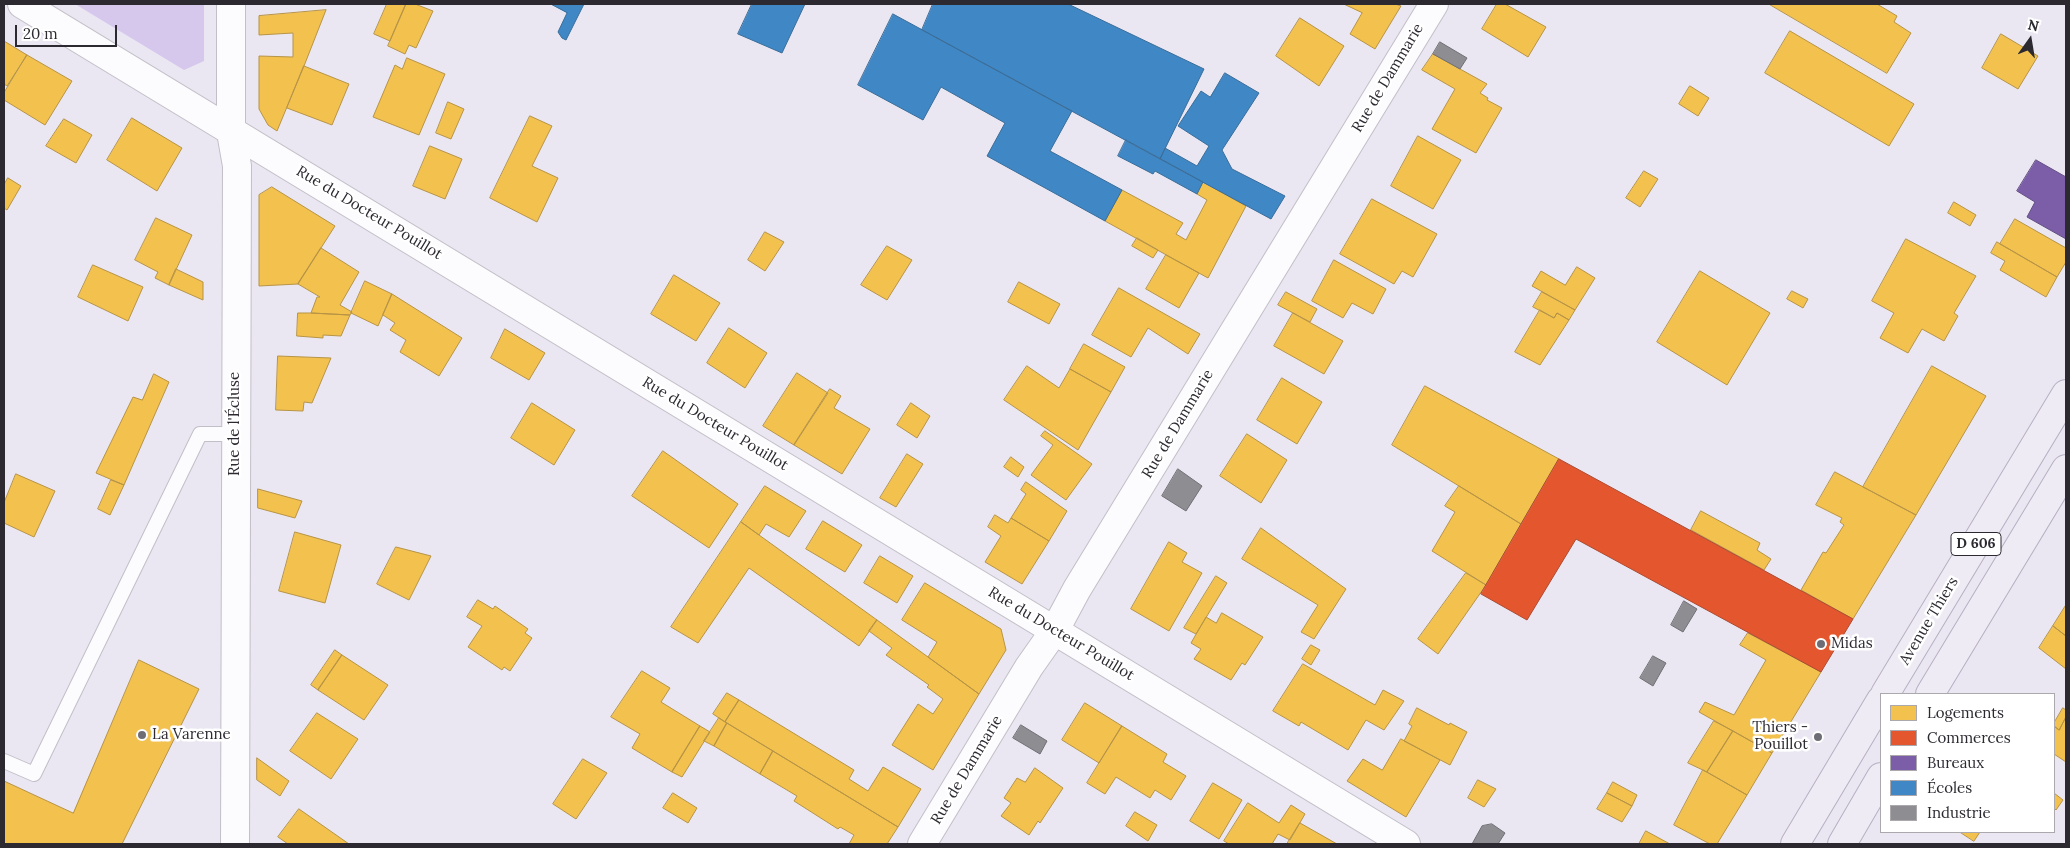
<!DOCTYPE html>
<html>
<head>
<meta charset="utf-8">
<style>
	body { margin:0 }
	#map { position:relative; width:2070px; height:848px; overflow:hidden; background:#eae7f2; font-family:Lora,serif }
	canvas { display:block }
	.frame { position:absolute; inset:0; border:5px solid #2c2931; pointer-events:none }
	.legend { position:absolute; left:1880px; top:693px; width:175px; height:140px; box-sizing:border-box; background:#fff; border:1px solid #aba9ad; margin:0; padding:6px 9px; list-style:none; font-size:15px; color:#2c2931 }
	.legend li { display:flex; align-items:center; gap:10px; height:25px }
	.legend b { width:25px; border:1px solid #aba9ad }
	.north { position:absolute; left:2005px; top:15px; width:50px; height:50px; -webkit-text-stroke:4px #fff; paint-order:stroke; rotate:13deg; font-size:14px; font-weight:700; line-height:20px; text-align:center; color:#2c2931 }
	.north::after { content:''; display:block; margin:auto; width:18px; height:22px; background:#2c2931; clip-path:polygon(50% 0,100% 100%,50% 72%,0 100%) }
	.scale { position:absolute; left:15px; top:25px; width:102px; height:22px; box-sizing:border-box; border:2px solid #2c2931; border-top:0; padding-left:6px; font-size:15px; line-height:18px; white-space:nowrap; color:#2c2931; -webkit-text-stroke:4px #fff; paint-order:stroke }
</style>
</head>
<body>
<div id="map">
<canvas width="2070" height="848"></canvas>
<div class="frame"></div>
<ul class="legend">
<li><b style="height:14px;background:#f2c14e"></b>Logements</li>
<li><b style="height:14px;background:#e4572e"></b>Commerces</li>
<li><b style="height:14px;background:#7b5ea7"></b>Bureaux</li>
<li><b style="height:14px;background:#3f88c5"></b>Écoles</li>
<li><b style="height:14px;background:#8d8d92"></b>Industrie</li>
</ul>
<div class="north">N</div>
<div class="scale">20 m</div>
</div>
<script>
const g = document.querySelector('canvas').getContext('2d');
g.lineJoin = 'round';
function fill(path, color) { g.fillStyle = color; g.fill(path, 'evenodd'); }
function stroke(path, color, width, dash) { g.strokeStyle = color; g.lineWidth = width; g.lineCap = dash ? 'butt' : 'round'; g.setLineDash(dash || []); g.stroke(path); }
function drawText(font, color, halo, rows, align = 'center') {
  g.font = font + ' Lora,serif'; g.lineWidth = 5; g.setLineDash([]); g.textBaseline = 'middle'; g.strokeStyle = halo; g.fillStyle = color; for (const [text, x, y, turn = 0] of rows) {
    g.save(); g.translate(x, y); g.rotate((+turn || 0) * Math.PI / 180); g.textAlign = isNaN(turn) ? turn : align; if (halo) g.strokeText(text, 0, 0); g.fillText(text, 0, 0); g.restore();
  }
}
fill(new Path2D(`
	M75,4H204V61L184,70Z`), '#d6c7ec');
const homes = new Path2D(`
	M387,4H406L390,41L374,34Z
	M406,4H415L433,11L416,48L409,45L405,54L388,46Z
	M1344,4H1395L1401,6L1375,49L1350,34L1362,13Z
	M1497,4H1505L1546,27L1528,57L1482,29Z
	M1769,4H1877L1897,16L1894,22L1911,33L1887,73Z
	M326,10L304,66L277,131L268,125L259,109V56L293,57V33L259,35V16Z
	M1300,18L1344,46L1319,86L1276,56Z
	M1790,31L1914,104L1889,146L1765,73Z
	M2001,34L2038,56L2018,89L1982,68Z
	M4,41L27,55L7,86L4,84Z
	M1433,54L1487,84L1480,93L1488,98L1487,100L1502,108L1476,153L1432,129L1455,89L1422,70Z
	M27,55L72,81L45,125L4,100V93Z
	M407,58L445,74L419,135L373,117L395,65L402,69Z
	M304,66L349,84L332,125L287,108Z
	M1690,86L1709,98L1698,116L1679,104Z
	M448,102L464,109L451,139L436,133Z
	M530,116L552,126L532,166L558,178L537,222L490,198Z
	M132,118L182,148L157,191L107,160Z
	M64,119L92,135L76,163L46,146Z
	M1418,136L1461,160L1433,209L1391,186Z
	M430,146L462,159L445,199L413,186Z
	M1644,171L1658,179L1640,207L1626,198Z
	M8,178L21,186L7,210L4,208V185Z
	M1203,182L1246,206L1208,278L1105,221L1122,190L1183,223L1176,234L1186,240L1207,200L1197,194Z
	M272,187L335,226L298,284L259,286V195Z
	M1372,199L1437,234L1413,277L1402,271L1394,284L1340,254Z
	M1954,202L1976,215L1970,226L1948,213Z
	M156,218L192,235L169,285L155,278L158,272L135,260Z
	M2015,219L2066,248V262L2057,277L2000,244Z
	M765,232L784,242L765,271L748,260Z
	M1137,238L1158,250L1153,258L1132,246Z
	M1906,239L1976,276L1954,313L1958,316L1944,341L1922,329L1908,353L1880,338L1894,313L1872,301Z
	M1997,242L2057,277L2046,297L2000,270L2005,261L1991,253Z
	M887,246L912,260L887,300L861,285Z
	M321,248L359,272L340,305L352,312L350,315L311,313L317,297H320L298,284Z
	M1166,255L1199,273L1179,308L1146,289Z
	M1334,260L1386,289L1373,314L1352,303L1343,318L1312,301Z
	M93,265L143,287L128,321L78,297Z
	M1577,267L1595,278L1575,310L1532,286L1541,271L1565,285Z
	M176,269L203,282V300L169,285Z
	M1700,271L1770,313L1727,385L1657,342Z
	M674,275L720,303L696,341L651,314Z
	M365,281L392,294L378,326L351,313Z
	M1019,282L1060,304L1049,324L1008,302Z
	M1119,288L1200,334L1188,354L1148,328L1131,357L1092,335Z
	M1792,291L1808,299L1803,308L1787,299Z
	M1286,292L1317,309L1310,322L1278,305Z
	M1542,292L1575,310L1569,320L1557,313L1554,318L1533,307Z
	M392,294L462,338L439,376L400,352L406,340L390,330L395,323L383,315Z
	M1540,310L1554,318L1557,313L1569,320L1540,365L1515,352Z
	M298,313H311L350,315L341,336L323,335V338L297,336Z
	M1293,313L1343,341L1324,374L1274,346Z
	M729,328L767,353L745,388L707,363Z
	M505,329L545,353L529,380L491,358Z
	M1084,344L1125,367L1111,392L1070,369Z
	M278,356L331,358L312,403L304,402L303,411L276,410Z
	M1027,366L1059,388L1070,369L1111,392L1078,450L1004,400Z
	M1932,366L1986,396L1916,515L1863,487Z
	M797,373L828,393L794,445L763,426Z
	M154,374L169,382L124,485L96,473L133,397L142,400Z
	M1282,378L1322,402L1297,444L1257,420Z
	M1425,386L1559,459L1521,524L1392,445Z
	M830,389L841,396L834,408L870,429L842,474L794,445Z
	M532,403L575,430L554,465L511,438Z
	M911,403L930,416L917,438L897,425Z
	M1045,431L1092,464L1066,500L1031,475L1053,445L1041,436Z
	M1247,434L1287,460L1261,503L1220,476Z
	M663,451L738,504L709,548L632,496Z
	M907,454L923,464L896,507L880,498Z
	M1011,457L1024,467L1018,477L1004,467Z
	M1835,472L1916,515L1853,619L1801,590L1823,552L1826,553L1844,525L1840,522L1842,518L1816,505Z
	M16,474L55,491L34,537L4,523V503Z
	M111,480L124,485L110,515L98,509Z
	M1026,482L1067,511L1049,541L1011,518L1026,494L1021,490Z
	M765,486L806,511L789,537L766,524L759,535L741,522Z
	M1459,486L1521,524L1486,585L1432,551L1455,512L1445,506Z
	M258,489L302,501L295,518L258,508Z
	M1701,511L1760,543L1757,550L1771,559L1764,570L1691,530Z
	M995,515L1008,523L1011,518L1049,541L1022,584L985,562L1001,536L988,527Z
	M823,521L862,545L845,572L806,549Z
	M741,522L877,620L859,646L749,568L698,643L671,627Z
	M1261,528L1346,589L1314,639L1301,632L1318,605L1242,559Z
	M295,532L341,545L325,603L279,591Z
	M1169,542L1187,553L1182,562L1202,573L1169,631L1131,609Z
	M396,547L431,556L409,600L377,584Z
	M880,556L913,576L897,603L864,583Z
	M1466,573L1486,585L1438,654L1418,639Z
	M1216,576L1227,583L1196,634L1184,628Z
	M925,583L1001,629L1006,650L979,694L928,657L937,642L902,620Z
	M478,600L493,609L495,606L528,629L525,633L532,638L510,671L504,667L502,670L468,647L482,626L467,617Z
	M2066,605V636L2053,626Z
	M1222,613L1263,637L1245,665L1242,663L1231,680L1194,659L1201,649L1191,643L1206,617L1216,623Z
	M877,620L979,694L933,770L892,745L918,704L933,714L943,699L927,687L929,685L886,655L892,648L869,631Z
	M2053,626L2066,636V669L2039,648Z
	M1748,633L1821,672L1772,753L1699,712L1705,702L1734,715L1766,660L1740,645Z
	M1311,645L1320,650L1311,665L1302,659Z
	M335,650L342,655L318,690L311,685Z
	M342,655L388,685L364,720L318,690Z
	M139,660L199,689L122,844H4V781L73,813Z
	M1303,664L1375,705L1383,690L1404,701L1384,730L1366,720L1348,750L1301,722L1299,726L1273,711Z
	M642,671L670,688L661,702L700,726L672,772L632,748L640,734L611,717Z
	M727,693L739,700L725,722L713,714Z
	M739,700L854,770L849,779L868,791L883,767L921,789L898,827L725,722Z
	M1085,703L1122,726L1099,763L1062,740Z
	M1417,708L1449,725L1450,723L1467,732L1450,765L1404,741L1412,726L1409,724Z
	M2063,708L2066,710V717L2059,730L2054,726V723Z
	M317,713L358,739L331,779L290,751Z
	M2066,717V762L2054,754V726L2059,730Z
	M719,718L727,723L714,746L704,741Z
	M1714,721L1733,731L1707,772L1688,763Z
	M727,723L773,751L760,774L714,746Z
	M700,726L710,732L682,777L672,772Z
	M1122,726L1167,754L1163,762L1186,776L1171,800L1155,790L1150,798L1116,777L1105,794L1087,783Z
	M1733,731L1772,753L1747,795L1707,772Z
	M1401,739L1440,760L1406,817L1347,781L1363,759L1382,770Z
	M773,751L898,827L887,844H849L854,835L840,827L838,829L794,801L797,796L760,774Z
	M257,758L289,781L280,796L257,780Z
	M583,759L607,773L576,819L553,804Z
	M1035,768L1063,788L1040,823L1038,821L1029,835L1001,816L1011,803L1004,798L1017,778L1025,782Z
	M1703,770L1747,795L1717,844H1710L1674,825Z
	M1478,780L1496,789L1484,807L1468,798Z
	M1613,782L1637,795L1632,806L1607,793Z
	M1213,783L1242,800L1219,839L1190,821Z
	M673,793L697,808L688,823L663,808Z
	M1607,793L1632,806L1622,822L1597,809Z
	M2054,793L2063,800L2056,810L2054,808Z
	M1248,803L1279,823L1291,805L1305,814L1290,840L1278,834L1272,844H1229L1224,841Z
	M299,809L349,844H288L278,837Z
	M1135,812L1157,825L1148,841L1126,826Z
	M1300,823L1337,844H1287Z
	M1646,831L1670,844H1639Z
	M1960,832H1980L1974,841Z`);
fill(homes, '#f2c14e');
stroke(homes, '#b79345', 1);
const shops = new Path2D(`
	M1559,459L1853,619L1821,672L1576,539L1527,620L1481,594Z`);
fill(shops, '#e4572e');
stroke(shops, '#ad492f', 1);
const offices = new Path2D(`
	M2036,160L2066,177V239L2027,217L2035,202L2017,191Z`);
fill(offices, '#7b5ea7');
stroke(offices, '#634e84', 1);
const schools = new Path2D(`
	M551,4H584L566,40L562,38L558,32L567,13Z
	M752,4H805L782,53L738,34Z
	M933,4H1068L1204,69L1160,159L922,30Z
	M893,14L1072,111L1050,151L1122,190L1105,221L987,156L1005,123L941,87L923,120L858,85Z
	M1225,73L1259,93L1222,150L1232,169L1285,196L1271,219L1160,159L1165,148L1197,166L1209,146L1178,126L1201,91L1210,97Z
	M1126,140L1203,182L1197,194L1155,171L1153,174L1118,156Z`);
fill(schools, '#3f88c5');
stroke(schools, '#396c99', 1);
const industry = new Path2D(`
	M1440,42L1467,58L1460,69L1433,54Z
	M1178,469L1202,486L1186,511L1162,496Z
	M1684,601L1697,609L1683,632L1671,625Z
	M1653,656L1666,663L1653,686L1640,678Z
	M1021,725L1047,741L1040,754L1013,738Z
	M1492,824L1505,833L1498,844H1472L1482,826Z`);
fill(industry, '#8d8d92');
stroke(industry, '#706f75', 1);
const service = new Path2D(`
	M4,761L34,774L200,434H235`);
const minor = new Path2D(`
	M22,4L1406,844
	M231,4V132L237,166L235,844
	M922,844L1029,667L1055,630L1077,589L1434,4`);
const primary = new Path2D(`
	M1885,694L2066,394
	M1930,694L2066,469
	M1795,844L1881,700
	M1842,844L1881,777`);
stroke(service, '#c2bfc8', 16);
stroke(minor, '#c2bfc8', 30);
stroke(primary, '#b7afc2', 30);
stroke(service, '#fcfbfd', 14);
stroke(minor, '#fcfbfd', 28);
stroke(primary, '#efebf5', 28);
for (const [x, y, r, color] of [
	[1821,644,5,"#6e6c75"],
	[142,735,5,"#6e6c75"],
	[1818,737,5,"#6e6c75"]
]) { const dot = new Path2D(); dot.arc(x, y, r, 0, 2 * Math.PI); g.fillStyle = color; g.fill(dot); stroke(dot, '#fff', 2); }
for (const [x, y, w] of [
	[1976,544,50]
]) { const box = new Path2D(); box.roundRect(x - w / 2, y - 11.5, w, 23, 4); g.fillStyle = '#fff'; g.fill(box); stroke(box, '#2c2931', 1); }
drawText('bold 14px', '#2c2931', null, [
	["D 606",1976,544]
]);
drawText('15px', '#2c2931', '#fff', [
	["Rue de Dammarie",1388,78,-59],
	["Rue du Docteur Pouillot",369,213,31],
	["Rue de l'Écluse",235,424,-90],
	["Rue du Docteur Pouillot",715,424,31],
	["Rue de Dammarie",1178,424,-59],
	["Avenue Thiers",1929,621,-59],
	["Rue du Docteur Pouillot",1061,634,31],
	["Rue de Dammarie",967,770,-59]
]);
drawText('15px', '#2c2931', '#fff', [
	["Midas",1831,644],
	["Thiers -",1808,728,"right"],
	["Pouillot",1808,745,"right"],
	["La Varenne",152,735]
], 'left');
</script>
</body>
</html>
